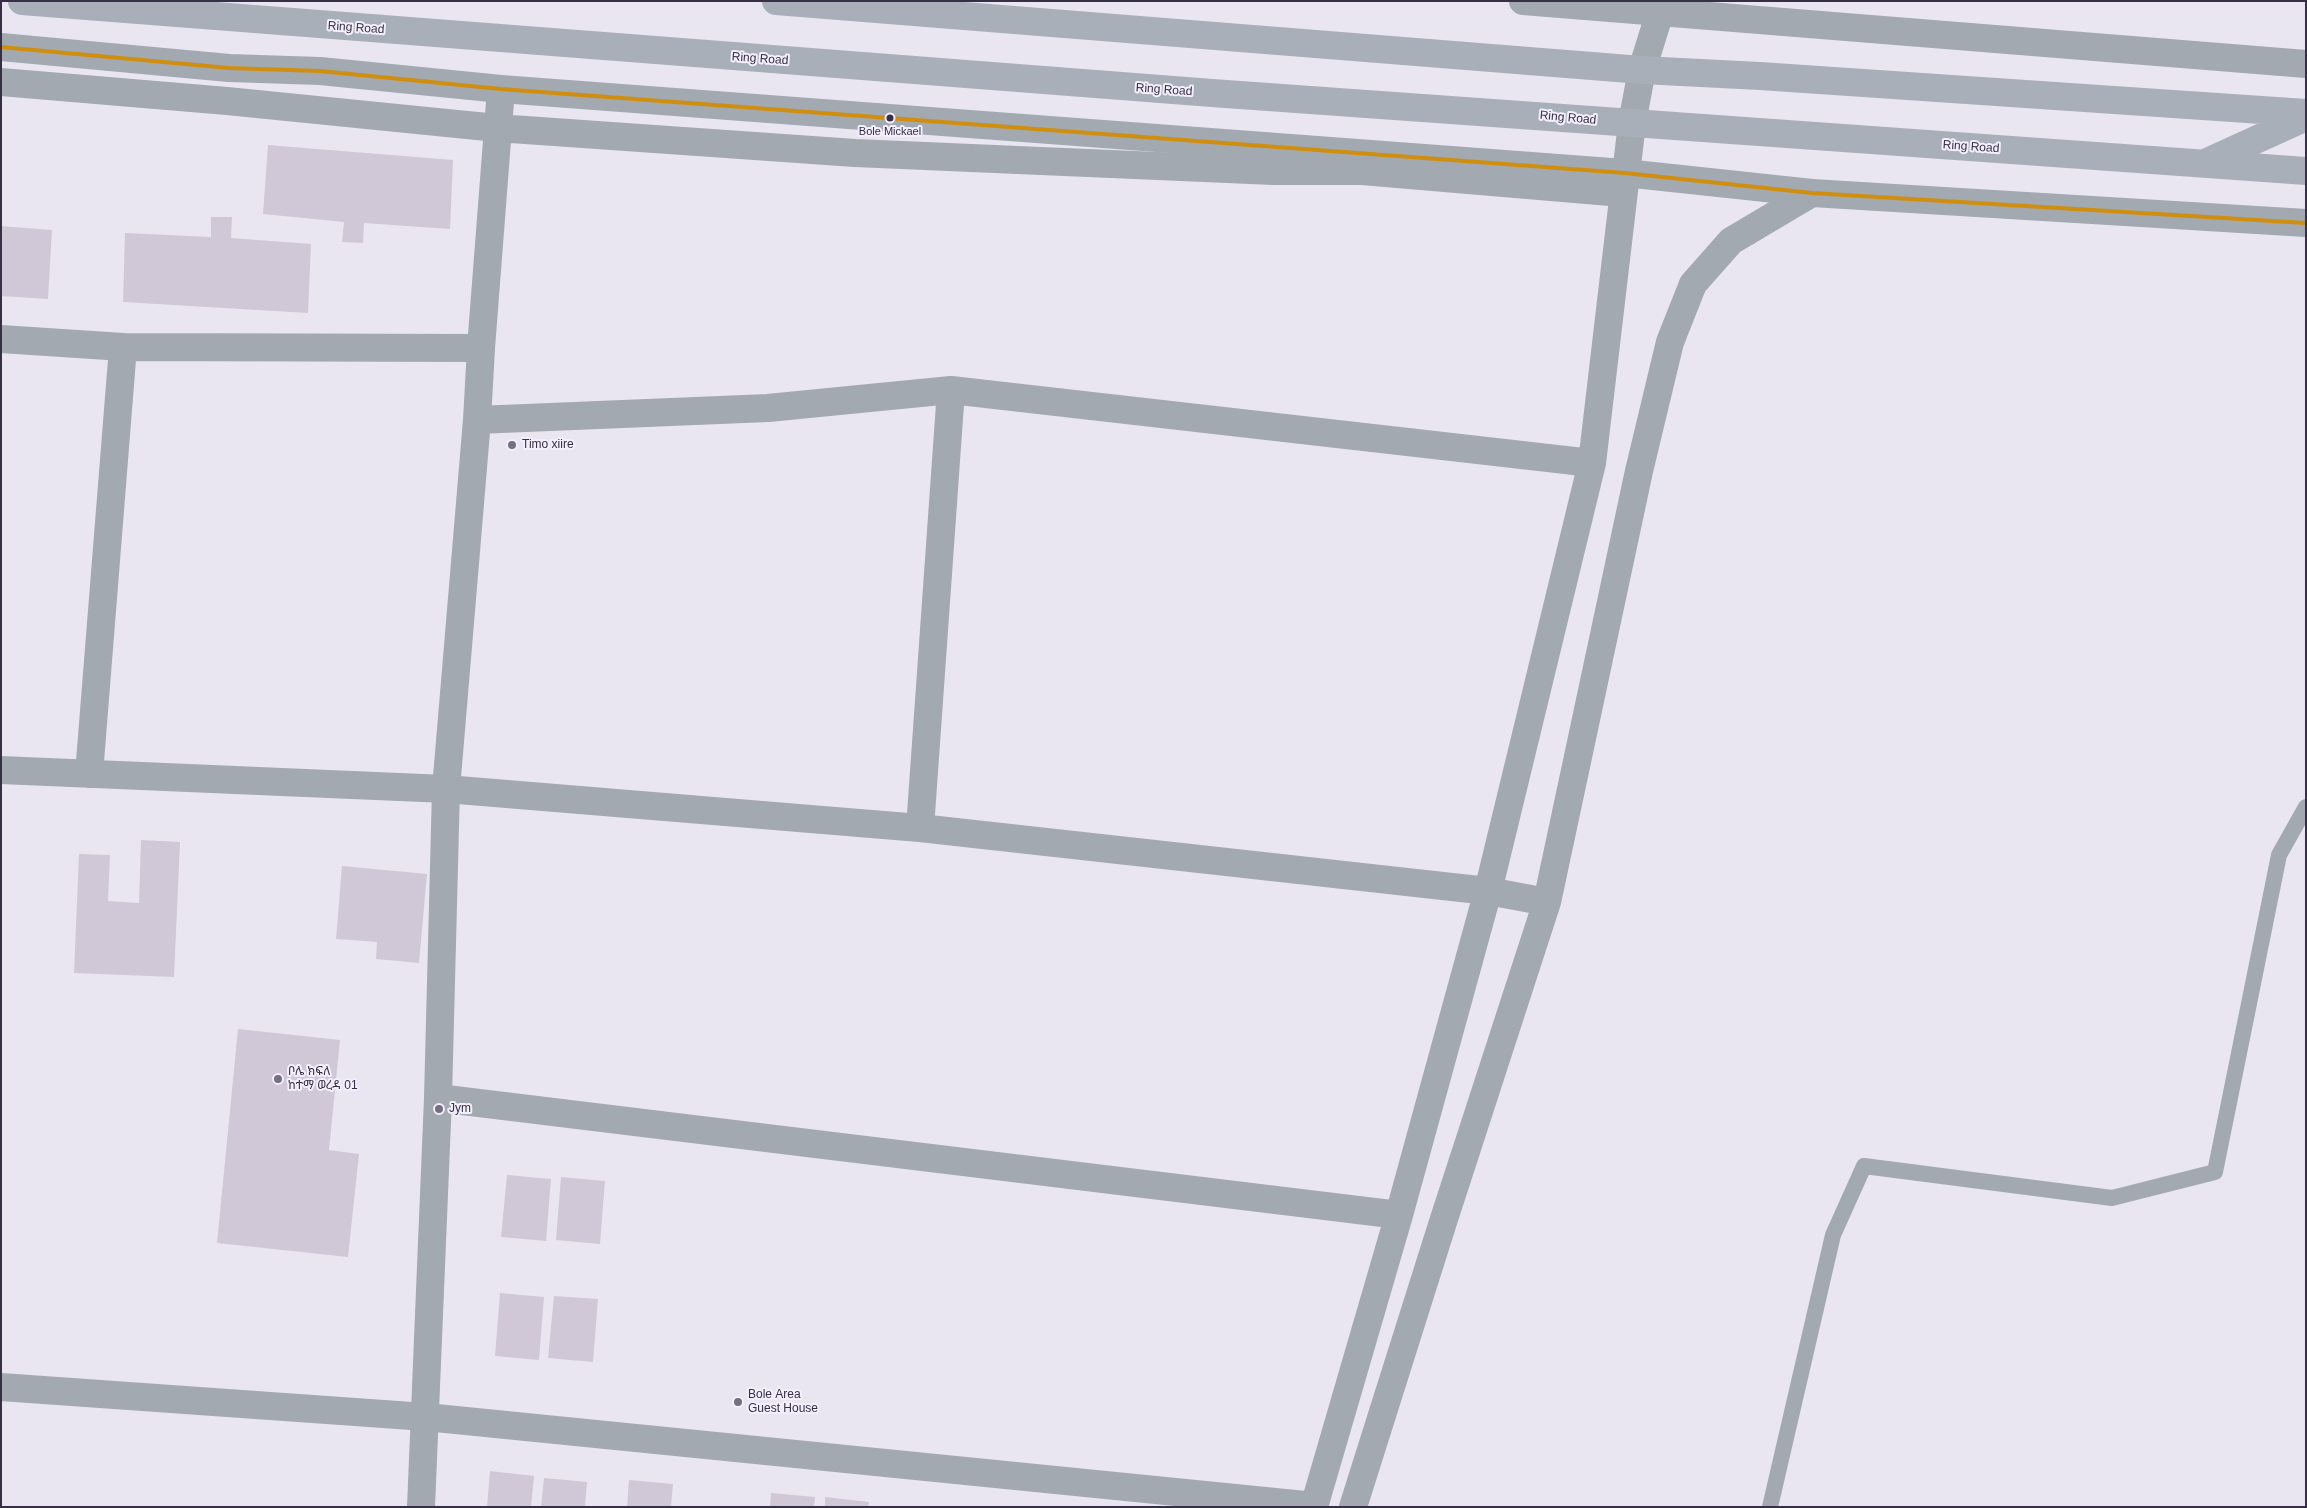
<!DOCTYPE html>
<html>
<head>
<meta charset="utf-8">
<style>
	body { margin:0 }
	#map { position:relative; width:2307px; height:1508px; overflow:hidden; background:#e9e6f2; font-family:Helvetica,sans-serif }
	canvas { display:block }
	.frame { position:absolute; inset:0; border:2px solid #362f46; pointer-events:none }
</style>
</head>
<body>
<div id="map">
<canvas width="2307" height="1508"></canvas>
<div class="frame"></div>
</div>
<script>
const g = document.querySelector('canvas').getContext('2d');
g.lineJoin = 'round';
function fill(path, color) { g.fillStyle = color; g.fill(path, 'evenodd'); }
function stroke(path, color, width, dash) { g.strokeStyle = color; g.lineWidth = width; g.lineCap = dash ? 'butt' : 'round'; g.setLineDash(dash || []); g.stroke(path); }
function drawText(font, color, halo, rows, align = 'center') {
  g.font = font + ' Helvetica,"Noto Sans Ethiopic",sans-serif'; g.lineWidth = 4; g.setLineDash([]); g.textBaseline = 'middle'; g.strokeStyle = halo; g.fillStyle = color; for (const [text, x, y, turn = 0] of rows) {
    g.save(); g.translate(x, y); g.rotate((+turn || 0) * Math.PI / 180); g.textAlign = isNaN(turn) ? turn : align; if (halo) g.strokeText(text, 0, 0); g.fillText(text, 0, 0); g.restore();
  }
}
fill(new Path2D(`
	M268,145L453,160L450,229L364,223L363,243L342,242L344,222L263,214Z
	M211,217H232L231,238L311,244L308,313L123,302L125,233L211,237Z
	M1,226L52,230L48,299L1,296Z
	M141,840L180,842L174,977L74,973L79,854L110,855L108,901L139,903Z
	M342,866L427,874L419,963L376,959L377,942L336,939Z
	M238,1029L340,1040L329,1150L359,1154L348,1257L217,1243Z
	M507,1175L551,1179L546,1241L501,1237Z
	M561,1177L605,1181L600,1244L556,1240Z
	M500,1293L544,1297L539,1360L495,1356Z
	M554,1296L598,1299L593,1362L548,1358Z
	M490,1471L534,1476L531,1507H487Z
	M544,1478L587,1482L585,1507H541Z
	M629,1480L673,1484L671,1507H627Z
	M771,1493L815,1497L814,1507H770Z
	M825,1497L869,1502L868,1507H825Z`), '#d0c8d6');
stroke(new Path2D(`
	M1770,1507L1833,1235L1864,1166L2112,1198L2215,1172L2279,855L2306,807`), '#a2a9b0', 16);
stroke(new Path2D(`
	M1,82L227,101L497,128L855,153L1274,171H1362L1622,193
	M1,339L123,347L481,348
	M477,420L768,408L951,390
	M1,770L446,789L920,828L1488,891L1547,902
	M89,774L123,347
	M920,828L951,390L1592,463
	M438,1098L1399,1215
	M1,1387L426,1417L1315,1506
	M421,1507L438,1098L446,789L477,420L481,348L501,89
	M1314,1507L1399,1215L1488,891L1592,463L1632,123L1642,70L1660,12
	M1353,1507L1443,1222L1547,902L1639,471L1670,342L1693,284L1731,241L1812,193`), '#a2a9b0', 28);
stroke(new Path2D(`
	M1523,1L2306,64
	M1,47L229,68L320,71L501,89L1625,173L1812,193L2306,223`), '#a2a9b1', 28);
stroke(new Path2D(`
	M22,1L1212,93L2306,171
	M776,1L1642,70L1760,76L2306,113
	M2205,163L2306,117`), '#a9afb9', 28);
stroke(new Path2D(`
	M1,47L229,68L320,71L501,89L1625,173L1812,193L2306,223`), '#d08e0e', 4);
for (const [x, y, r, color] of [
	[890,118,4.5,"#362f46"],
	[512,445,5,"#756f82"],
	[278,1079,5,"#756f82"],
	[439,1109,5,"#756f82"],
	[738,1402,5,"#756f82"]
]) { const dot = new Path2D(); dot.arc(x, y, r, 0, 2 * Math.PI); g.fillStyle = color; g.fill(dot); stroke(dot, '#f3effc', 2); }
drawText('11px', '#362f46', '#f3effc', [
	["Bole Mickael",890,132]
]);
drawText('12px', '#362f46', '#f3effc', [
	["Ring Road",356,28,4],
	["Ring Road",760,59,4],
	["Ring Road",1164,90,4],
	["Ring Road",1568,118,5],
	["Ring Road",1971,147,4]
]);
drawText('12px', '#362f46', '#f3effc', [
	["Timo xiire",522,445],
	["ቦሌ ክፍለ",288,1072],
	["ከተማ ወረዳ 01",288,1086],
	["Jym",449,1109],
	["Bole Area",748,1395],
	["Guest House",748,1409]
], 'left');
</script>
</body>
</html>
